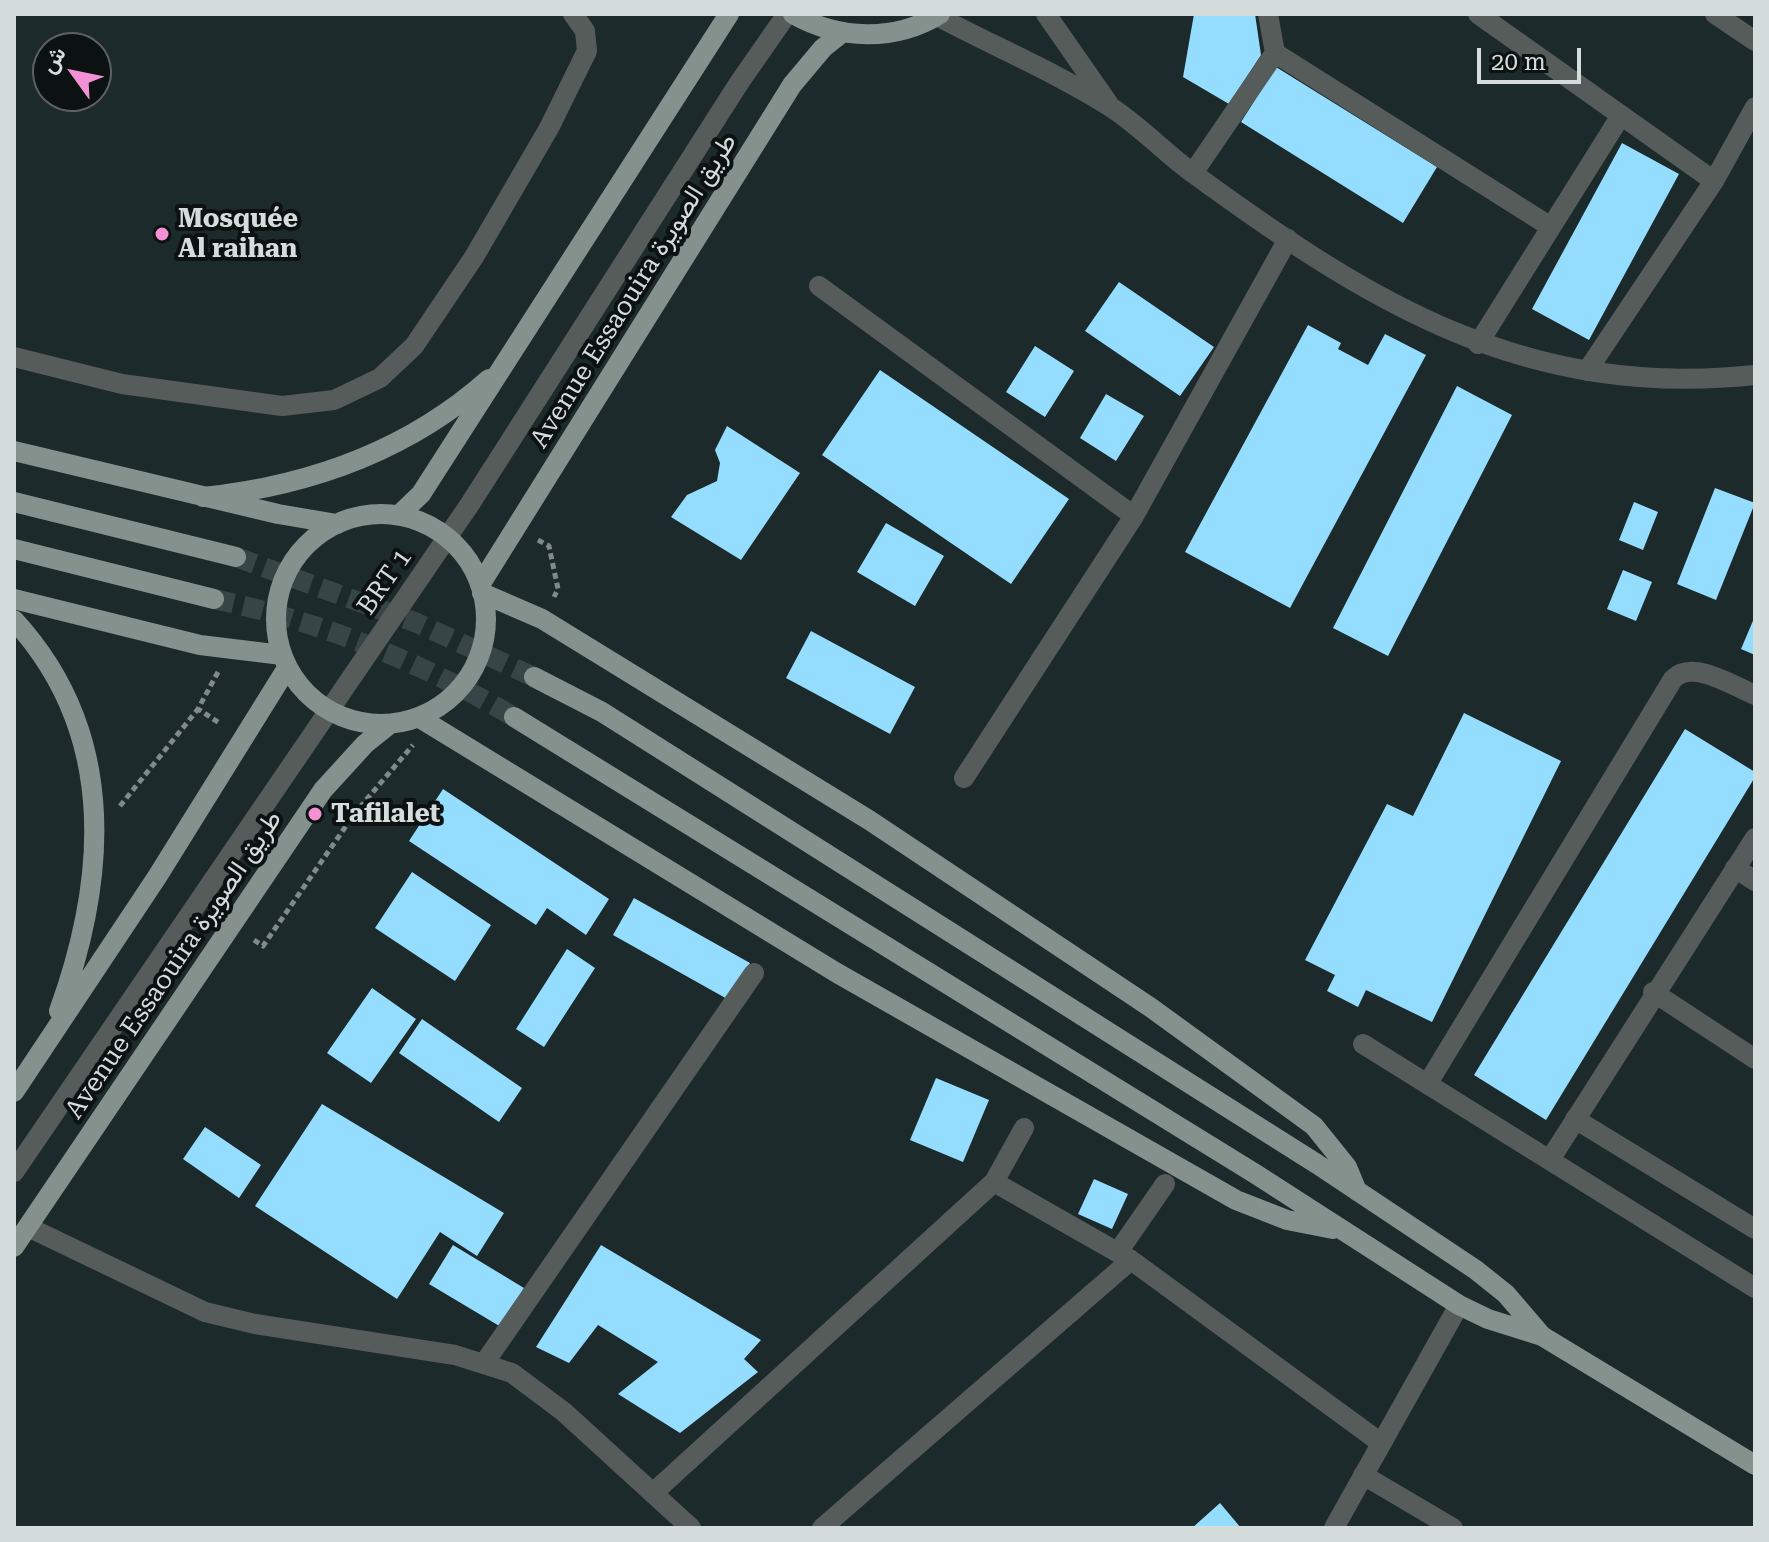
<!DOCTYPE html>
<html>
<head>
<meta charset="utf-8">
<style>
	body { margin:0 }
	#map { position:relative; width:1769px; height:1542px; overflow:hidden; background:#1d2a2b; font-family:"Roboto Serif",Vazirmatn,serif }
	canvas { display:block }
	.frame { position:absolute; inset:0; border:16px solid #d4dcdc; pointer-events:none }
	.north { position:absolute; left:32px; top:32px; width:80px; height:80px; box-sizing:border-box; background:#0c1112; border:2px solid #5c6263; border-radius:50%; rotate:303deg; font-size:22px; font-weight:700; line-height:32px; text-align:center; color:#d4dcdc }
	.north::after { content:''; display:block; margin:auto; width:28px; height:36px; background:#f491d4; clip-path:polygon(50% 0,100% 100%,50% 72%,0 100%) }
	.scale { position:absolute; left:1477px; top:48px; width:104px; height:36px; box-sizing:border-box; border:4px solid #d4dcdc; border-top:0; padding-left:10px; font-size:24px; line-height:28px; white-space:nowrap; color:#d4dcdc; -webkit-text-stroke:6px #0c1112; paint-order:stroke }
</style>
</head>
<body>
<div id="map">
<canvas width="1769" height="1542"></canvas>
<div class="frame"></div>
<div class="north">ش</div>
<div class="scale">20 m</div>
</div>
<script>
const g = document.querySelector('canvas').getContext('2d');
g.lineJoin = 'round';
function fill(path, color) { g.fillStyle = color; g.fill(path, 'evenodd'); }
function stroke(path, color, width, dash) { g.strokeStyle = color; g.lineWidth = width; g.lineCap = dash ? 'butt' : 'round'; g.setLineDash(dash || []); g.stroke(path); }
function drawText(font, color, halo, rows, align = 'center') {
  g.font = font + ' "Roboto Serif",Vazirmatn,serif'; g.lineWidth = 8; g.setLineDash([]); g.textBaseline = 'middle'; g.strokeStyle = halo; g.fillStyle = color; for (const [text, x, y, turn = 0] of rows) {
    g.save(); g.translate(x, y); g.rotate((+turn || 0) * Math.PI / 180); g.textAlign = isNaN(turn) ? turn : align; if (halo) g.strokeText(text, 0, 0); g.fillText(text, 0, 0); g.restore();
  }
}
fill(new Path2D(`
	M1194,14H1255L1261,55L1229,104L1183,77Z
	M1276,67L1437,167L1403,223L1241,122Z
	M1622,143L1679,174L1589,340L1532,309Z
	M1119,282L1214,347L1180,396L1085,331Z
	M1308,325L1341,343L1338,349L1368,365L1385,334L1426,355L1290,608L1185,552Z
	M1035,346L1074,371L1045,417L1006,392Z
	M880,370L1069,499L1011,584L822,455Z
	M1457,386L1512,415L1388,656L1333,628Z
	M1106,394L1144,416L1116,461L1080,438Z
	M727,426L800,473L741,560L671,517L687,495L717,481L720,463L715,450Z
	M1715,488L1755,503L1716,600L1677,584Z
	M1634,502L1658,512L1643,550L1619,540Z
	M886,523L944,556L915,606L857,572Z
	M1623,570L1652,582L1636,621L1607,609Z
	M1755,616V655L1741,649Z
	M811,631L915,687L890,734L786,678Z
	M1464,713L1561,761L1432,1022L1366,990L1358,1007L1327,991L1335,975L1305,960L1387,804L1413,816Z
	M1685,729L1755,772V777L1546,1120L1474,1075Z
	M443,789L609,899L586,935L547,908L536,925L409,841Z
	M412,872L491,925L455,981L375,928Z
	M634,898L750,963L729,1000L613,935Z
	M567,949L595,968L544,1047L516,1029Z
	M372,988L416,1019L371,1083L327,1053Z
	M422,1019L522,1088L499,1122L399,1053Z
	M936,1078L989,1100L963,1162L910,1140Z
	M322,1104L504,1213L477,1256L440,1232L397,1299L255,1206Z
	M205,1127L261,1165L239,1198L183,1159Z
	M1094,1179L1128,1194L1112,1229L1078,1214Z
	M453,1245L524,1288L501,1327L429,1284Z
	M601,1245L761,1340L744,1359L758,1372L680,1433L618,1394L658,1362L598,1325L569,1363L536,1347Z
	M1220,1503L1241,1528H1192Z`), '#95ddfe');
stroke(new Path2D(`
	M236,557L417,623L534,677
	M214,599C322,622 419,661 514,717`), '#384546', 20, [20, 10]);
stroke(new Path2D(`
	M538,540L549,546L558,589L554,597
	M218,672L198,709L221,724
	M120,806L198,709
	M254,940L263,946L355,813L413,745`), '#808a8b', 5, [6, 4]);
stroke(new Path2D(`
	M1046,14L1108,103
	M1478,14L1714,181
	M1715,14L1755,41
	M937,16C993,46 1055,72 1109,106C1139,125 1165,153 1194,174C1372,304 1526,399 1755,375
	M1275,53L1551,227
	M1193,173L1275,53L1268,14
	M819,286L1134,516
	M1478,344L1620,117
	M14,357L122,384L282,406L334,400L380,378L414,346L474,257L549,128L587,51L585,31L573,14
	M1587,371L1714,181L1755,107
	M964,778L1134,516L1288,239
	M1735,868L1755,881
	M1653,992L1755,1059
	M1363,1044L1755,1288
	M1428,1083L1673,679C1693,659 1733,686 1755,695
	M1575,1119L1755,1229
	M1551,1158L1755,838
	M14,1172L470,504L739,83L787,14
	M994,1182L1131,1260L1381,1443
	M28,1227L205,1312L255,1324L455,1355L512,1373L564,1412L691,1528
	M1118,1252L1165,1184
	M485,1362L754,973
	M1363,1475L1453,1528
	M653,1493L994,1182L1024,1128
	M822,1528L1131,1260
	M1334,1528L1459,1305`), '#565c5a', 20);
stroke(new Path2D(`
	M793,14C839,40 895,42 940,14
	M14,451L278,514L337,524
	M203,497C309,486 408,451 489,379
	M14,502L236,557
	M276 619a105 105 0 1 1 210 0a105 105 0 1 1-210 0Z
	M399,515L421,494L729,14
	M14,549L214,599
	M480,585L792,85L823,48L842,33
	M482,593L542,619L869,820L1150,1007L1314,1126L1347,1167L1357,1191
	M14,599L200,645L282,655
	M14,620C117,732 108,875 59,1011
	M534,677L602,712L1317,1164L1476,1270L1506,1294L1542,1336
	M418,717L837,973L1236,1200L1287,1220L1333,1229
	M514,717L1254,1173L1459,1305L1488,1319L1542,1336L1755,1465
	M14,1092L157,877L287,668
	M14,1247L323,790L365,744L390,724`), '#85918c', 20);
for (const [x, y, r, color] of [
	[162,234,8,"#f491d4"],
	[315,814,8,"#f491d4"]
]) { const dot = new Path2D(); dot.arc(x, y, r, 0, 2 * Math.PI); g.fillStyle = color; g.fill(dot); stroke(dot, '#0c1112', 3); }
drawText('bold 26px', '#d4dcdc', '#0c1112', [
	["Mosquée",178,219],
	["Al raihan",178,249],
	["Tafilalet",331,814]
], 'left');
drawText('26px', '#d4dcdc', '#0c1112', [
	["Avenue Essaouira طريق الصويرة",634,291,-58],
	["BRT 1",385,582,-55],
	["Avenue Essaouira طريق الصويرة",174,965,-56]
]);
</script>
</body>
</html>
